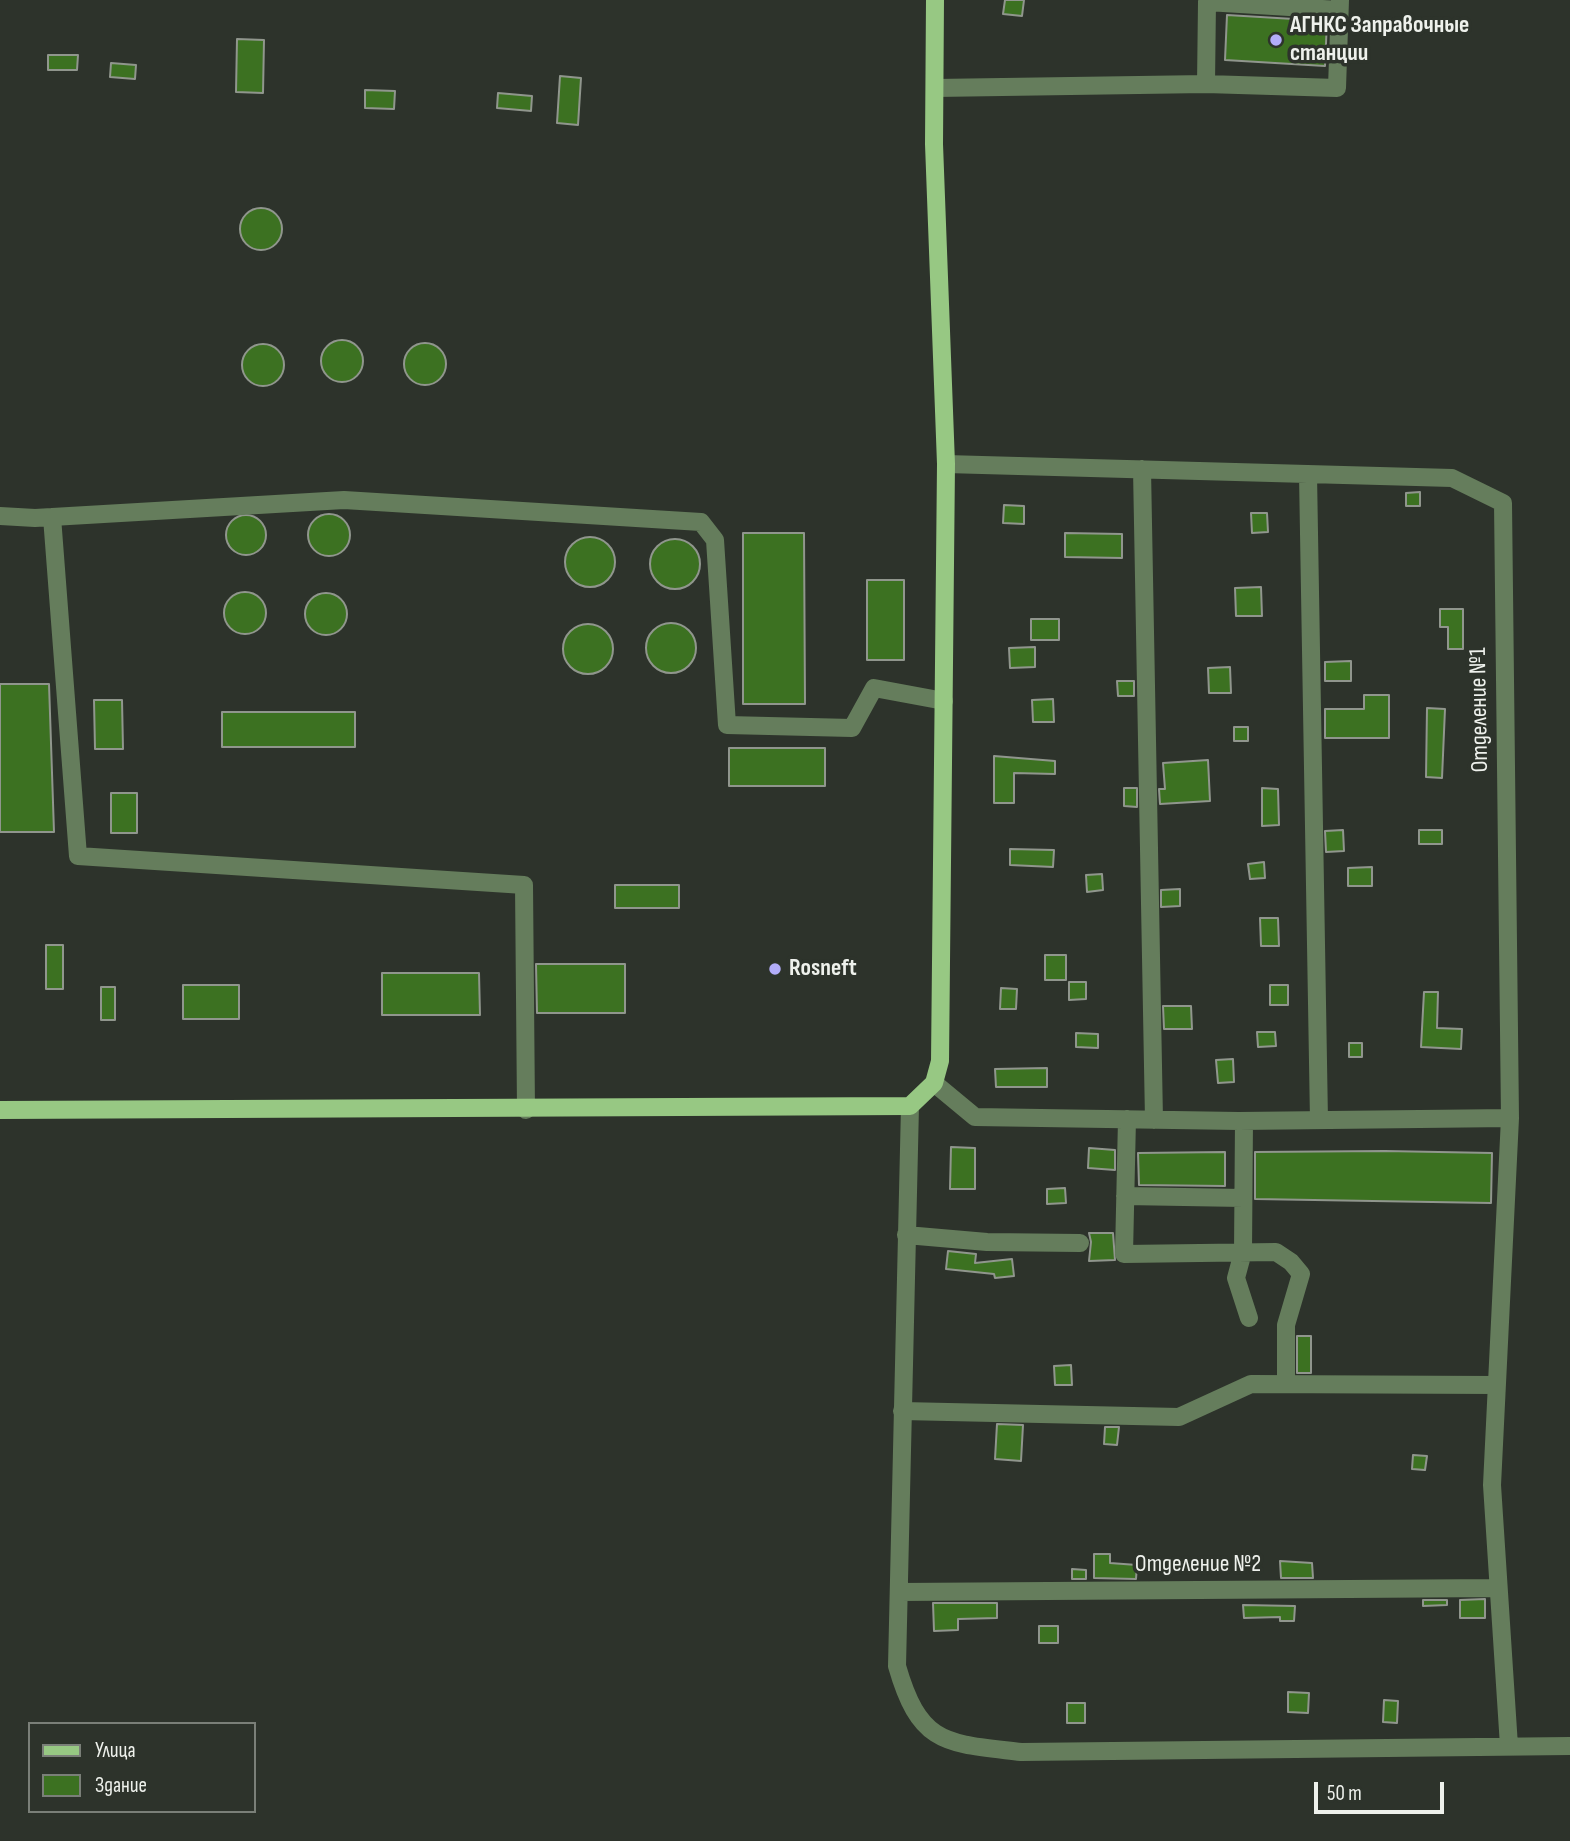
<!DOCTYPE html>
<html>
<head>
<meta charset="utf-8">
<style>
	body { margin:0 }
	#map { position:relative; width:1570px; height:1841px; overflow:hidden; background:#2d332b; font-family:"Sofia Sans Condensed",sans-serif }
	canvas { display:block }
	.legend { position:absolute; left:28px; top:1722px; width:228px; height:91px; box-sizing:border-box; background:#2d332b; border:2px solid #7a7f78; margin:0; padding:9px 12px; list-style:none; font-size:21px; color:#eef1ec }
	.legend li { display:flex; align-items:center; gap:14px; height:35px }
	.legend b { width:35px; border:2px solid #7a7f78 }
	.scale { position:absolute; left:1314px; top:1782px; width:130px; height:32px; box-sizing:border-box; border:4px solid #eef1ec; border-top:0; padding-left:9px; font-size:21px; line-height:24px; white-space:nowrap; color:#eef1ec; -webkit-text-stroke:5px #2d332b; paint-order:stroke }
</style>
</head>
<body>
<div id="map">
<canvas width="1570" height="1841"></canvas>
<ul class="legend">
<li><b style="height:9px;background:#97c883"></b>Улица</li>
<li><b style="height:19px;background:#3c7121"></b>Здание</li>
</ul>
<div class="scale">50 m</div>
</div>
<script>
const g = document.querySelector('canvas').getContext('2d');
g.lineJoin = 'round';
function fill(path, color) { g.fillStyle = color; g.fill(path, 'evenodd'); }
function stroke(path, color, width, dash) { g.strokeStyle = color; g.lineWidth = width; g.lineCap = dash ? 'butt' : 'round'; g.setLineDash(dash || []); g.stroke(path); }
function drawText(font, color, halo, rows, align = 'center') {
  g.font = font + ' "Sofia Sans Condensed",sans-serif'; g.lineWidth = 7; g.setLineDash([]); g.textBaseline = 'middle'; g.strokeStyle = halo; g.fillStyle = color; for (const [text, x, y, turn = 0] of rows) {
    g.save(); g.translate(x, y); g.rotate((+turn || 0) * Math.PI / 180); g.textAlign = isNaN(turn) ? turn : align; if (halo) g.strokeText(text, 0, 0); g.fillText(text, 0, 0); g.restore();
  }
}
const building = new Path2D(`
	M1005,0H1024L1022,16L1003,14Z
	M1227,15L1327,21L1325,66L1225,60Z
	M237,39L264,40L263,93L236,92Z
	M48,55H78L77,70H48Z
	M111,63L136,65L135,79L110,77Z
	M560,76L581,78L578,125L557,123Z
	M365,90L395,91L394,109L365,108Z
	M498,93L532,96L531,111L497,108Z
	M240 229a21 21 0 1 1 42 0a21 21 0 1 1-42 0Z
	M321 361a21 21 0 1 1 42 0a21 21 0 1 1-42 0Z
	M404 364a21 21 0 1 1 42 0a21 21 0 1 1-42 0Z
	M242 365a21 21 0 1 1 42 0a21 21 0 1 1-42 0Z
	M1420,492V506H1406V493Z
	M1004,505L1024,506V524L1003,523Z
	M1251,513H1267L1268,532L1252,533Z
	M308 535a21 21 0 1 1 42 0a21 21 0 1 1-42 0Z
	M226 535a20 20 0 1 1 40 0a20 20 0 1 1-40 0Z
	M743,533H804L805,704H743Z
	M1065,533L1122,534V558L1065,557Z
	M565 562a25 25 0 1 1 50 0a25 25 0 1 1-50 0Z
	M650 564a25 25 0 1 1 50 0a25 25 0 1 1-50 0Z
	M867,580H904V660H867Z
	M1261,587L1262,616H1236L1235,588Z
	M224 613a21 21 0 1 1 42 0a21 21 0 1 1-42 0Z
	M305 614a21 21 0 1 1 42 0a21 21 0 1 1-42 0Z
	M1440,609H1463V649H1448V627H1440Z
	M1031,619H1059V640H1031Z
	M646 648a25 25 0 1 1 50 0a25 25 0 1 1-50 0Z
	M563 649a25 25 0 1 1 50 0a25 25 0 1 1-50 0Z
	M1035,647V667L1010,668L1009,648Z
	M1351,661V681H1325V662Z
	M1230,667L1231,693H1209L1208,668Z
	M1117,681H1134V696H1118Z
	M0,684H49L54,832H0Z
	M1364,695H1389V738H1325V709H1364Z
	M1053,699L1054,722H1033L1032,700Z
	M94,700H122L123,749H95Z
	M1427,708L1445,709L1442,778L1426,777Z
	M222,712H355V747H222Z
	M1234,727H1248V741H1234Z
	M729,748H825V786H729Z
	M994,756L1055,761V774L1014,773V803H994Z
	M1208,760L1210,801L1160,804L1159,789H1165L1163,763Z
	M1124,788H1137V807L1124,806Z
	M1262,788L1278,789L1279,825L1262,826Z
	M111,793H137V833H111Z
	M1343,830L1344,851L1326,852L1325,831Z
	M1419,830H1442V844H1419Z
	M1010,849L1054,850L1053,867L1010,865Z
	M1264,862L1265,878L1250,879L1248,864Z
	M1372,867V886H1348V868Z
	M1102,874L1103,890L1087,892L1086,875Z
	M615,885H679V908H615Z
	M1180,889V906L1161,907V890Z
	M1260,918H1278L1279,946H1261Z
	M46,945H63V989H46Z
	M1045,955H1066V980H1045Z
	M536,964H625V1013H537Z
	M382,973H479L480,1015H382Z
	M1069,982H1086V999L1069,1000Z
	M183,985H239V1019H183Z
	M1270,985H1288V1005H1270Z
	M101,987H115V1020H101Z
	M1001,988L1017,989L1016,1009H1000Z
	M1424,992H1438L1437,1028L1462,1029L1461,1049L1421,1047Z
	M1163,1006H1191L1192,1029H1164Z
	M1257,1032H1275L1276,1046L1258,1047Z
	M1076,1033L1098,1034V1048L1076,1047Z
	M1349,1043H1362V1057H1349Z
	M1233,1059L1234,1082L1218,1083L1216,1060Z
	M1047,1068V1087H996L995,1069Z
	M951,1147L975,1148V1189H950Z
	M1089,1148L1115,1150V1170L1088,1168Z
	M1385,1151L1492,1153L1491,1203L1255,1199V1152Z
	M1225,1152V1186L1139,1185L1138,1153Z
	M1065,1188L1066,1203L1047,1204V1189Z
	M1089,1233H1113L1115,1260L1089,1261L1091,1242Z
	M948,1251L976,1254L975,1263L1012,1259L1014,1276L995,1278L994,1274L946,1269Z
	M1297,1336H1311V1373H1297Z
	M1071,1365L1072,1385H1055L1054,1366Z
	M997,1424L1023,1425L1021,1461L995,1459Z
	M1105,1427H1119L1117,1445L1104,1444Z
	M1413,1455L1427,1456L1425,1470L1412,1469Z
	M1094,1554H1110V1563L1137,1565L1136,1579L1094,1578Z
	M1280,1561L1312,1563L1313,1578H1281Z
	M1072,1569L1086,1570V1579H1072Z
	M1485,1599V1618H1460V1600Z
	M1423,1600H1447V1605L1423,1606Z
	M933,1603H997V1618L958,1619V1630L934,1631Z
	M1243,1605L1295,1606L1294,1621H1280V1617L1244,1618Z
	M1039,1626H1058V1643H1039Z
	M1288,1692L1309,1693L1308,1713L1288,1712Z
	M1384,1700L1398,1701L1397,1723L1383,1722Z
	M1067,1703H1085V1723H1067Z`);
fill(building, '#3c7121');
stroke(building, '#90968d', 2);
stroke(new Path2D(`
	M1206,84L1207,2L1339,10
	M935,88L1206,84L1337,88L1340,0
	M946,464L1452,478L1503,503L1510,1118L1492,1485L1509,1746
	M1142,469L1154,1120
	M1308,474L1319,1120
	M0,516L35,518L344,500L701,522L715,540L727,725L852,728L874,688L944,701
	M52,517L78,856L524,885L526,1110
	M934,1083L975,1117L1239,1121L1510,1118
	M910,1106L897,1666C920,1746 946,1743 1021,1752L1570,1746
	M1127,1119L1124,1254L1276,1252L1291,1262L1301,1274L1286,1325V1384
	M1244,1121L1243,1252L1236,1278L1249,1318
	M1125,1196L1243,1198
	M906,1235L987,1242L1080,1243
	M902,1411L1179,1417L1251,1384L1497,1385
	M899,1592L1498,1588`), '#657d5c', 18);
stroke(new Path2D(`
	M0,1110L910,1106L934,1083L940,1061L946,464L934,144L935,0`), '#97c883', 18);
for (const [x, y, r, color] of [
	[1276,40,7,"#b2adf9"],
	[775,969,7,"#b2adf9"]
]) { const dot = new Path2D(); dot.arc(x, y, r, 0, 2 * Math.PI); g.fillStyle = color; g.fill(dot); stroke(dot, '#2d332b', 2.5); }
drawText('bold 24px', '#eef1ec', '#2d332b', [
	["АГНКС Заправочные",1290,26],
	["станции",1290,54],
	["Rosneft",789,969]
], 'left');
drawText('24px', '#eef1ec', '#2d332b', [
	["Отделение №1",1480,710,-91],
	["Отделение №2",1198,1565]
]);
</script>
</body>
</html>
